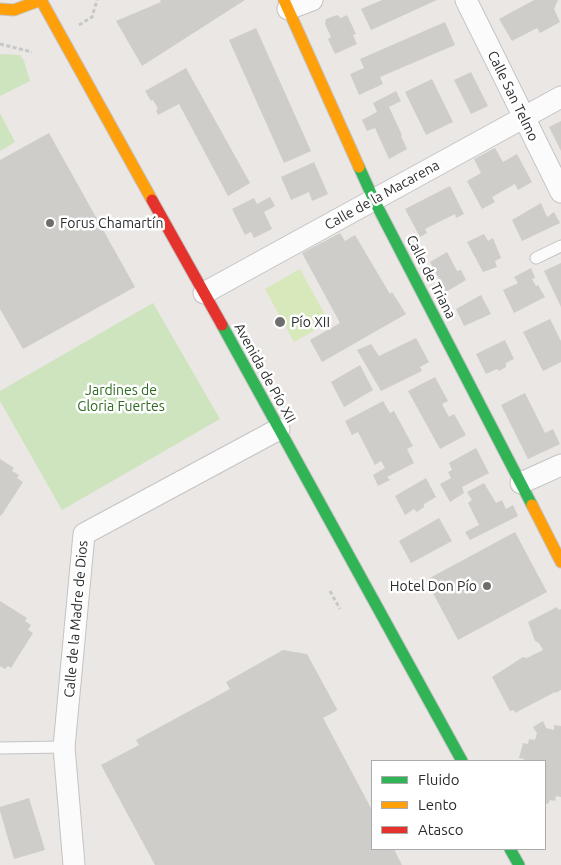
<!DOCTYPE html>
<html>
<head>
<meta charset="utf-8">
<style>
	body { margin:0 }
	#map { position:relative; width:561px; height:865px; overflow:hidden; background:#eae7e4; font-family:Ubuntu,sans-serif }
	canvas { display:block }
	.legend { position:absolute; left:371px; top:760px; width:175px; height:90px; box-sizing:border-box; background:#fff; border:1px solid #ababab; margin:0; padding:6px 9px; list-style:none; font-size:15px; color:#2d2d2d }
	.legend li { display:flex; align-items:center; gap:10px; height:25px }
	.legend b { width:25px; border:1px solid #ababab }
</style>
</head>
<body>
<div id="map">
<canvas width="561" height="865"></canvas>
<ul class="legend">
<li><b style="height:6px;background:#30b455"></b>Fluido</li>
<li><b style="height:6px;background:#ff9f0a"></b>Lento</li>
<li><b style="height:6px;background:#e5322d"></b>Atasco</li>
</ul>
</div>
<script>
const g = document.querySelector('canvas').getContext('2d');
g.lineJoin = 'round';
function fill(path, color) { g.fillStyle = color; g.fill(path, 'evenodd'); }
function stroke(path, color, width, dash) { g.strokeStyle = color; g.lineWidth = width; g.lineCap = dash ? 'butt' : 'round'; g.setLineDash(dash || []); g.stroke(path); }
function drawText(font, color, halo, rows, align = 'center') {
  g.font = font + ' Ubuntu,sans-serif'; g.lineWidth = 5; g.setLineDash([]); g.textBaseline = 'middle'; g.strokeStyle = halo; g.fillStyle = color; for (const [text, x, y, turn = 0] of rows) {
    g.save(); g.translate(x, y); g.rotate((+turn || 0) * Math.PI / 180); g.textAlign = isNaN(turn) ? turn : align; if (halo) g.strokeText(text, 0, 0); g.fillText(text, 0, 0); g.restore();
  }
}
fill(new Path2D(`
	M0,54L20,55L24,61L30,81L0,96Z
	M0,113L15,142L0,151Z
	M153,303L220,419L62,510L0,401V391Z`), '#cde4be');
fill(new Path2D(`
	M300,269L329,322L294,342L265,289Z`), '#d7e8bb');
fill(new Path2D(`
	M160,0H245L142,66L116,21L161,2Z
	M382,0H437L371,30L361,9Z
	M534,0H558L554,9L560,22L540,33L537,28L512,41L499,19Z
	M337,15L341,18L347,15L356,34L353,35L357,44L335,54L328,39L331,37L325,24L326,19Z
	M445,22L455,45L380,77L383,84L359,95L350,74L364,68L360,59Z
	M256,28L311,151L284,163L229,40Z
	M186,68L250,183L228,196L179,104L158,115L156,110L158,109L153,100L151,101L145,91Z
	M471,72L488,106L471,114L454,80Z
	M432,79L453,122L426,135L405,92Z
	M396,91L401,101L389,107L402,135L401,136L407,149L389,159L375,128L367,131L362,120L377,112L373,103Z
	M561,121V151L549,127Z
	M49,133L135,287L23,349L0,309V160Z
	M495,148L503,162L517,154L532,182L518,190L515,184L492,197L495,202L482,209L467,181L481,173L474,159Z
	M314,162L328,194L312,201L309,192L291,200L281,177Z
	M450,186L464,214L456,218L455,214L425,229L427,233L420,237L405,209Z
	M270,197L275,206L264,212L272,229L254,238L251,232L245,235L232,209L254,198L257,204Z
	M541,203L547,217L554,212L560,223L522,241L512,220Z
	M340,233L345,241L355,235L390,294L392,292L406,314L322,362L310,340L340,323L302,253Z
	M484,234L488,241L493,238L501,258L495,261L497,267L483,272L467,242Z
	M447,252L457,271L461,270L466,280L446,292L430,262Z
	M561,263V307L544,271Z
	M531,268L535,278L532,279L536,286L538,285L545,297L514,313L503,290L518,283L514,277Z
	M481,295L491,314L464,326L456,309Z
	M550,319L561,341V362L543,371L523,332Z
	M416,338L429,362L420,367L422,371L381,391L357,350L371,344L379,356Z
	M505,340L514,359L506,363V367L499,371L497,369L486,374L476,354Z
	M360,365L373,390L344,407L331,382Z
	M435,377L448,401L442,404L449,417L454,414L466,435L440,449L408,391Z
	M525,393L545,433L553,429L560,444L528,459L501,405Z
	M383,401L390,413L394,411L413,446L407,449L414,463L387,477L390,480L378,486L373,475L385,468L381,461L375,465L358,432L352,435L345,421Z
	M476,448L489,473L462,487L464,493L450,502L440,484L451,478L448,472L452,470L449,463Z
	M0,459L14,468L12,471L19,475L17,478L23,482L1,516L0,515Z
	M426,478L436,497L424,504V507L417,512L414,509L405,515L395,496Z
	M484,483L496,503L502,500L506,509L513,505L518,516L470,540L465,532L479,525L468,503L472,500L467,492Z
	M439,518L452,541L411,563L399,541Z
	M515,532L547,592L458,640L426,580Z
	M0,601L27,618L25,621L31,625L28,630L33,633L11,668L8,666L5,669L0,666Z
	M557,607L559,610L561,609V690L555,693V692L515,713L514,710L510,711L492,677L523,657L527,658L543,650L539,643L535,641L528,622Z
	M283,650L307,654L337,709L336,711L323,718L372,810V849H394L402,865H155L101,765L139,745L136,740L230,689L226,682Z
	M543,721L546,728L554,730V725L561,726V797L556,796L555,801L550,800L548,804L545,803V761H523L524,759L519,758L523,743L528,744L529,739L535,740L537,733L533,727Z
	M29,798L45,850L14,859L0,811V807Z`), '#cfcdca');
const lane = new Path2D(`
	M536,258L561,246
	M0,748L64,747`);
const street = new Path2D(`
	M466,0L561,192
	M288,9L312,0
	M204,293L561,97
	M521,483L561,465
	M74,865L64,747L84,534L279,429`);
const fast = new Path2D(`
	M359,167L374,200L532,505
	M222,325L462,761
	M510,849L519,865`);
const slow = new Path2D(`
	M41,0L152,200
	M284,0L359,167
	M0,9L14,10L41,0
	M532,505L561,562`);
const jam = new Path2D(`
	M152,200L222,325`);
stroke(lane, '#c4c3c3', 13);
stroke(street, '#c4c3c3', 23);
stroke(fast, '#c4c3c3', 13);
stroke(slow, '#c4c3c3', 13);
stroke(jam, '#c4c3c3', 13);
stroke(new Path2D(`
	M79,25L92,17L97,0
	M0,44L32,52
	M330,591L340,609`), '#c8c8c8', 3, [4, 2.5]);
stroke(lane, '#fcfbfb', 11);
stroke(street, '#fcfbfb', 21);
stroke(fast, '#30b455', 11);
stroke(slow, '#ff9f0a', 11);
stroke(jam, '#e5322d', 11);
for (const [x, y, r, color] of [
	[50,223,5,"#6f6e6d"],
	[280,322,6,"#6f6e6d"],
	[487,586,5,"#6f6e6d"]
]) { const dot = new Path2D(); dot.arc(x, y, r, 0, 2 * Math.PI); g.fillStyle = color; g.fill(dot); stroke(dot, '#fff', 2); }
drawText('14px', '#2d2d2d', '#fff', [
	["Calle San Telmo",513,96,64],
	["Calle de la Macarena",382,195,-29],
	["Calle de Triana",431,277,63],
	["Avenida de Pío XII",265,373,61],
	["Calle de la Madre de Dios",76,619,-85]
]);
drawText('14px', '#2d2d2d', '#fff', [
	["Forus Chamartín",60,223],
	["Pío XII",291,322],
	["Hotel Don Pío",477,586,"right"]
], 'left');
drawText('14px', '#2c691d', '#fff', [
	["Jardines de",121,390],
	["Gloria Fuertes",121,406]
]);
</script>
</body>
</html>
